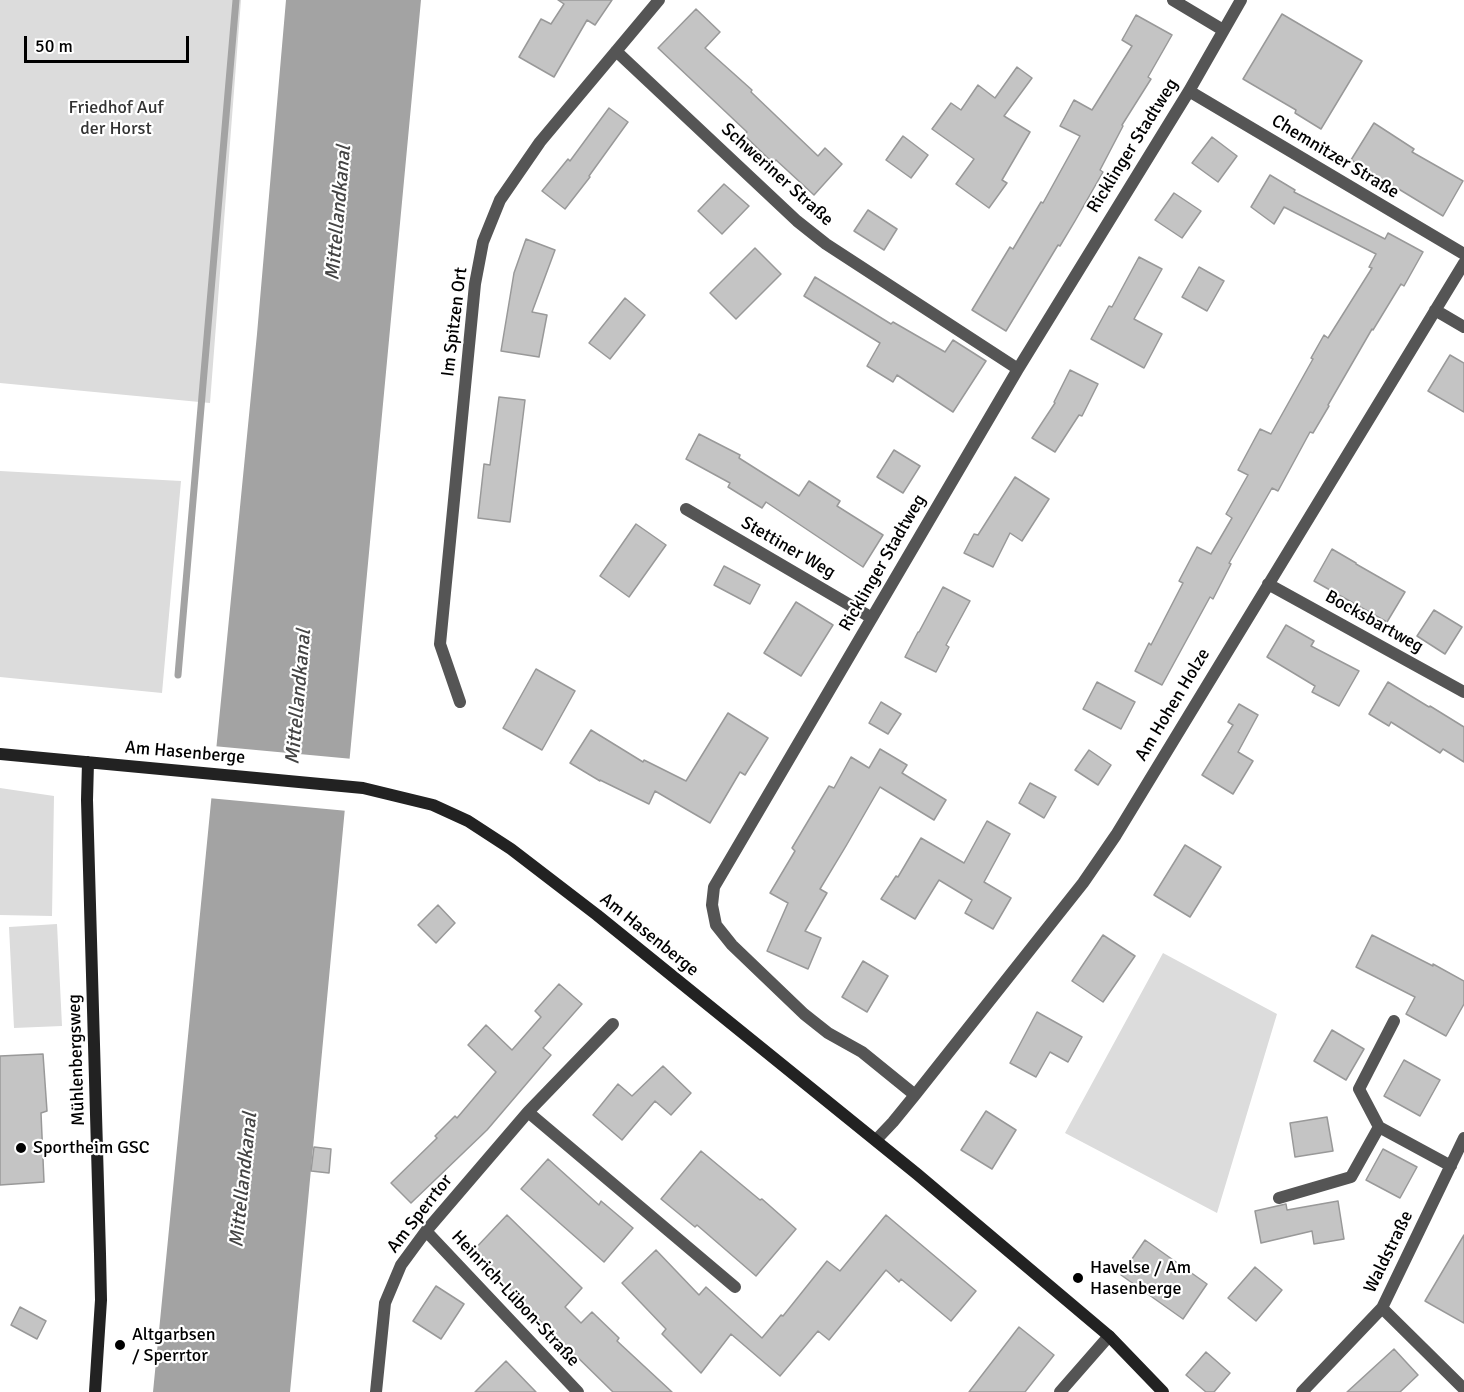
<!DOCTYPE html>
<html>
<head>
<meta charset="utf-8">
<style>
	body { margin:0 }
	#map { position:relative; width:1464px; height:1392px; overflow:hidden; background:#fff; font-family:Signika,sans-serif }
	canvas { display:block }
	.scale { position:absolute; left:24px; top:36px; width:165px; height:27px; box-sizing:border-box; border:3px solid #000; border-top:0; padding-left:8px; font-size:18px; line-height:21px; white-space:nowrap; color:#000; -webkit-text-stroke:4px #fff; paint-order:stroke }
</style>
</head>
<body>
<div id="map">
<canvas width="1464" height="1392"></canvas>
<div class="scale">50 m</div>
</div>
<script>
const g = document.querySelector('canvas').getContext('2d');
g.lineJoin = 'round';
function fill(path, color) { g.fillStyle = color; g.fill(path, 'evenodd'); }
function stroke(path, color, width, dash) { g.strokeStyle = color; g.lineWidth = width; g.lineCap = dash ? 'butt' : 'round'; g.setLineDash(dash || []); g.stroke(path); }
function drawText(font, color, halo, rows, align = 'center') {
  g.font = font + ' Signika,sans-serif'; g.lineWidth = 4.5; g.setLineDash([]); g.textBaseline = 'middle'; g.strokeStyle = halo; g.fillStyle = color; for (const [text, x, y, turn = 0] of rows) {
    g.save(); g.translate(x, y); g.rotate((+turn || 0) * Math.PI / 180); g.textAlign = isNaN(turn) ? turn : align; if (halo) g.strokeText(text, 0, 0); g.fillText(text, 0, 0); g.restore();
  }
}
fill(new Path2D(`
	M0,0H241L210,403L0,383Z
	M0,471L181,481L162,693L0,677Z
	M0,788L54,796L52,916L0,915Z
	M57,924L62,1026L14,1028L9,927Z
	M1163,953L1277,1014L1217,1213L1065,1133Z`), '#dcdcdc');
fill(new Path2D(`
	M286,0H421L290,1392H153L257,334Z`), '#a3a3a3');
fill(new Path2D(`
	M213,746L353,759L348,811L208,798Z`), '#fff');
stroke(new Path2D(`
	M178,675L236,0`), '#a3a3a3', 7);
const building = new Path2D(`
	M558,0H612L595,25L587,20L554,77L519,57L541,19L551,24L564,4Z
	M696,9L720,32L705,48L752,90L751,92L818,156L825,148L842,164L814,195L776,160L773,163L744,135L747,132L658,48Z
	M1282,14L1362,61L1321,129L1295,113L1296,110L1243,79Z
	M1136,15L1172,35L1148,77L1151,79L1122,125L1123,126L1100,170L1103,172L1075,221L1060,246L1058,245L1006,331L972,310L1010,247L1013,249L1041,202L1043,203L1080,136L1060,126L1074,100L1092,110L1132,46L1122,40Z
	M1017,67L1032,78L1004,116L1030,132L1002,180L1007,183L989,208L956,184L974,159L932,129L951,103L961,110L978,85L995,98Z
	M609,108L628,122L589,176L590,177L565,209L542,191L568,159L570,161Z
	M1374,123L1414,149L1412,152L1463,181L1443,216L1351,160Z
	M903,136L928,155L911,178L886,160Z
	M1212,137L1237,156L1218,182L1192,163Z
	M1270,175L1295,190L1294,192L1385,239L1388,233L1423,252L1404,286L1401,284L1373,330L1372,329L1328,405L1329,406L1313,433L1310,432L1278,491L1272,488L1229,563L1231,564L1213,599L1210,597L1162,685L1135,671L1149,643L1151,645L1183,583L1179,581L1197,547L1211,554L1232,518L1226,514L1248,475L1238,470L1260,429L1271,434L1313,359L1311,358L1324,335L1328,338L1372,268L1369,267L1376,254L1284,207L1274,224L1251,207Z
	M724,184L749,206L722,234L698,211Z
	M1174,193L1201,211L1182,238L1155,220Z
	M868,210L897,229L884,250L854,231Z
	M526,239L555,250L532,312L547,315L539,357L501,351L514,273Z
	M755,248L781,274L736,319L710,293Z
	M1139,257L1162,269L1134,319L1162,334L1144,368L1091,339L1109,306L1112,307Z
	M1199,267L1224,281L1207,311L1182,297Z
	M815,277L891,324L893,322L945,352L953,340L986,361L953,412L897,375L893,382L867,366L880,343L804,296Z
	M625,298L645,315L610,359L589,343Z
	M1450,355L1464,363V412L1428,391Z
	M1070,370L1098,384L1082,416L1079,415L1055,452L1032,438L1055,403L1054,402Z
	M499,397L525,400L510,522L478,518L484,464L490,465Z
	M699,434L740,455L739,458L799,496L809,481L840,501L837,506L883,535L863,567L766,502L762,508L728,487L730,483L686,459Z
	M894,450L920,466L903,493L877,477Z
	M1015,477L1049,499L1022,541L1010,533L993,567L964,553L974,534L978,535Z
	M636,524L666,545L629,597L600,576Z
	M1332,549L1356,563V564L1405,592L1387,622L1314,581Z
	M724,566L760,585L750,604L714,585Z
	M943,587L970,601L946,645L949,647L936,672L905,657L918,632H919Z
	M796,602L833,625L801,676L764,653Z
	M1434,610L1462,627L1445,654L1417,636Z
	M1286,625L1314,641L1311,646L1359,671L1339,706L1312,692L1315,686L1267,657Z
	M536,669L575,691L542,750L503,728Z
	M1097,682L1135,702L1121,729L1083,709Z
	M1388,682L1429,707L1430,706L1464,727V762L1443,749L1440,753L1391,722L1389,726L1369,714Z
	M881,702L901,714L888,734L869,723Z
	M1239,704L1258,715L1238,752L1253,761L1233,794L1202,775L1233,725L1228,722Z
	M728,713L768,738L745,775L740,772L710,823L655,791L649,804L600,780V781L570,763L591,730L643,762L644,760L686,781Z
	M880,749L907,765L902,773L946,800L934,820L880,787L846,846L820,889L827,893L805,931L821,938L808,969L767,951L788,903L770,893L795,851L792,848L829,786L834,788L851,757L869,768Z
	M1089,750L1111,765L1098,785L1075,770Z
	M1030,783L1056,797L1044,818L1019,803Z
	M987,821L1010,834L984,882L1011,898L993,929L965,913L972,900L939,880L915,919L881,899L896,876L898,877L921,838L964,863Z
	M1185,845L1221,867L1190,917L1154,895Z
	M438,905L455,923L436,943L418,925Z
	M1103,935L1135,956L1103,1002L1072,981Z
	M1372,935L1433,966V964L1464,981V1004L1446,1036L1406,1014L1415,997L1356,967Z
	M863,961L888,976L867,1012L842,997Z
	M559,984L582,1004L543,1048L551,1055L487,1130L411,1203L391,1183L437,1138L435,1136L455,1116L457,1118L496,1072L468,1045L486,1025L512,1050L541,1017L535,1011Z
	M1037,1012L1082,1037L1068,1062L1050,1052L1036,1077L1010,1063Z
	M1332,1030L1364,1049L1346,1080L1314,1061Z
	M43,1054L47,1111L41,1113L44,1182L0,1185V1056Z
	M1404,1060L1440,1080L1420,1116L1384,1096Z
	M663,1066L691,1093L671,1115L655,1101L622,1140L593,1115L618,1084L632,1096Z
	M986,1111L1016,1130L992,1169L961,1150Z
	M1327,1117L1333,1151L1295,1157L1290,1123Z
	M314,1147L331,1149L329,1173L311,1171Z
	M1383,1149L1417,1167L1400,1198L1366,1180Z
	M701,1151L760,1200L762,1199L796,1229L756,1276L697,1225L695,1227L661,1199Z
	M548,1159L599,1205L601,1201L633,1228L604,1262L521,1189Z
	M1338,1201L1344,1239L1314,1244L1312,1231L1261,1243L1255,1211L1286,1204L1287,1210Z
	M507,1215L582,1288L565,1307L581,1323L592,1312L619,1338L617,1341L672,1392H613L516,1297L517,1296L471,1253Z
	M886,1215L976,1291L951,1321L901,1279L899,1282L886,1270L829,1340L818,1331L780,1376L731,1334L701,1373L662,1334L666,1329L622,1283L656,1250L699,1295L706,1287L762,1338L781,1315L783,1316L827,1261L840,1271Z
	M1464,1235V1323L1425,1301Z
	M1145,1240L1207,1284L1183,1319L1121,1275Z
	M1255,1267L1282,1290L1256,1321L1228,1298Z
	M436,1286L464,1304L441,1339L413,1321Z
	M20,1307L46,1321L37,1339L11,1325Z
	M1019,1327L1054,1355L1025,1392H969Z
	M1394,1349L1418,1375L1400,1392H1347Z
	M1206,1352L1230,1373L1214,1392H1206L1186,1375Z
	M506,1361L536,1392H475Z`);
fill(building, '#c4c4c4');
stroke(building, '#999', 1.5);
stroke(new Path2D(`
	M1173,0L1223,30
	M616,51L797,221L826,244L1018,369
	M1189,91L1464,254
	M1435,310L1464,327
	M686,509L872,618
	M1268,584L1464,692
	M460,702L440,644L475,284L483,242L500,200L540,142L659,0
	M1394,1021L1359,1089L1379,1127L1451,1166
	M915,1095L862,1052L828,1033L804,1014L732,945L716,925L712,905L714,887L1018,369L1189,91L1241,0
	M528,1112L735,1287
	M876,1140L893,1122L915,1095L1083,883L1116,835L1464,263
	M1279,1198L1351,1177L1379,1127
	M426,1231L578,1392
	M1382,1308L1464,1389
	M376,1392L385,1303L401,1265L426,1231L528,1112L613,1024
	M1060,1392L1109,1336
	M1302,1392L1382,1308L1464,1138`), '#555', 12);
stroke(new Path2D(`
	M0,754L363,788L433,805L468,821L511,849L597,915L917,1174L1109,1336L1163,1392
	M88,762L87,800L100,1254L101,1300L95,1392`), '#222', 12);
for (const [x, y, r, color] of [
	[21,1148,6,"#000"],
	[1078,1278,6,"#000"],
	[120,1345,6,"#000"]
]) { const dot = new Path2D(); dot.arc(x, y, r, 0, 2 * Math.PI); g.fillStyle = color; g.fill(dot); stroke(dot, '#fff', 2); }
drawText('18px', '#333', '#fff', [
	["Friedhof Auf",116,108],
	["der Horst",116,129]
]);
drawText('18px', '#000', '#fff', [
	["Ricklinger Stadtweg",1133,146,-58],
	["Chemnitzer Straße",1335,157,31],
	["Schweriner Straße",777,175,42],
	["Im Spitzen Ort",455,322,-83],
	["Stettiner Weg",788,548,30],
	["Ricklinger Stadtweg",883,563,-60],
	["Bocksbartweg",1374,622,29],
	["Am Hohen Holze",1173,705,-59],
	["Am Hasenberge",185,753,5],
	["Am Hasenberge",649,935,39],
	["Mühlenbergsweg",77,1060,-92],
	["Am Sperrtor",420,1214,-52],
	["Waldstraße",1389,1252,-64],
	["Heinrich-Lübon-Straße",515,1299,47]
]);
drawText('18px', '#000', '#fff', [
	["Sportheim GSC",33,1148],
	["Havelse / Am",1090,1268],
	["Hasenberge",1090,1289],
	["Altgarbsen",132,1335],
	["/ Sperrtor",132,1356]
], 'left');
drawText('italic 20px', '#444', '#fff', [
	["Mittellandkanal",339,213,-85],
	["Mittellandkanal",299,697,-85],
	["Mittellandkanal",244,1180,-84]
]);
</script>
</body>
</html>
